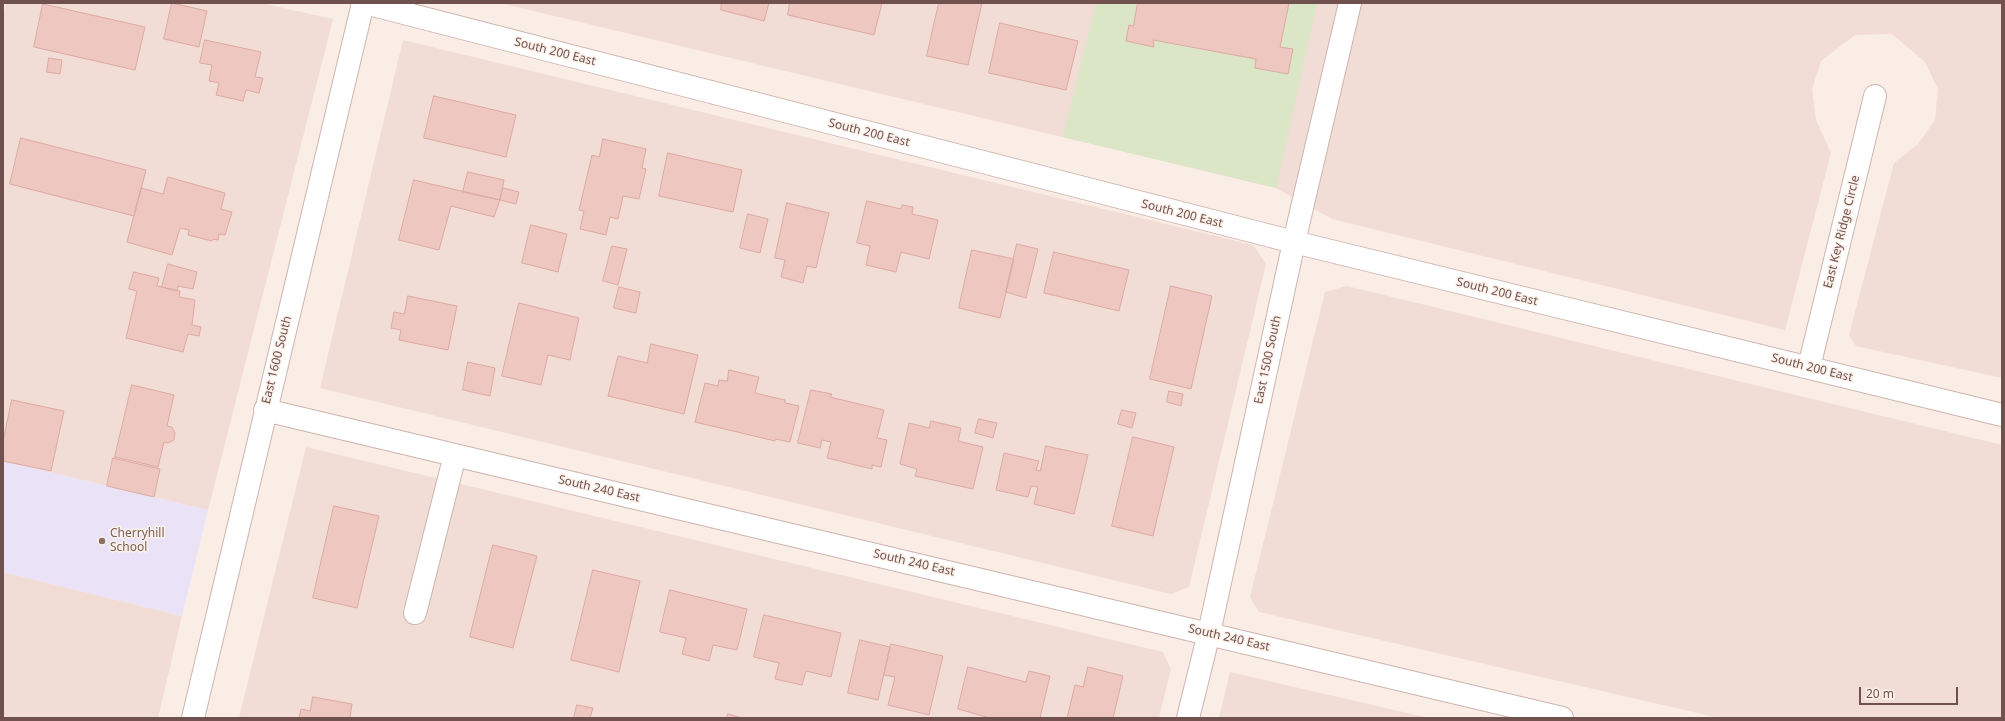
<!DOCTYPE html>
<html>
<head>
<meta charset="utf-8">
<style>
	body { margin:0 }
	#map { position:relative; width:2005px; height:721px; overflow:hidden; background:#faede5; font-family:"Noto Sans",sans-serif }
	canvas { display:block }
	.frame { position:absolute; inset:0; border:4px solid #70514d; pointer-events:none }
	.scale { position:absolute; left:1859px; top:687px; width:99px; height:18px; box-sizing:border-box; border:2px solid #70514d; border-top:0; padding-left:5px; font-size:12px; line-height:14px; white-space:nowrap; color:#70514d; -webkit-text-stroke:3px #fdf2eb; paint-order:stroke }
</style>
</head>
<body>
<div id="map">
<canvas width="2005" height="721"></canvas>
<div class="frame"></div>
<div class="scale">20 m</div>
</div>
<script>
const g = document.querySelector('canvas').getContext('2d');
g.lineJoin = 'round';
function fill(path, color) { g.fillStyle = color; g.fill(path, 'evenodd'); }
function stroke(path, color, width, dash) { g.strokeStyle = color; g.lineWidth = width; g.lineCap = dash ? 'butt' : 'round'; g.setLineDash(dash || []); g.stroke(path); }
function drawText(font, color, halo, rows, align = 'center') {
  g.font = font + ' "Noto Sans",sans-serif'; g.lineWidth = 3; g.setLineDash([]); g.textBaseline = 'middle'; g.strokeStyle = halo; g.fillStyle = color; for (const [text, x, y, turn = 0] of rows) {
    g.save(); g.translate(x, y); g.rotate((+turn || 0) * Math.PI / 180); g.textAlign = isNaN(turn) ? turn : align; if (halo) g.strokeText(text, 0, 0); g.fillText(text, 0, 0); g.restore();
  }
}
fill(new Path2D(`
	M6,3H261L333,19L208,510L3,461V16Z
	M500,3H2002V378L1856,346L1849,335L1894,163L1918,144L1935,120L1938,89L1925,62L1892,34L1855,35L1821,61L1812,89L1816,120L1831,153L1785,330L1332,219L1276,188Z
	M403,40L1253,245L1266,264L1189,587L1171,594L320,388Z
	M1347,286L2002,445V718H1719L1259,612L1250,597L1325,292Z
	M306,447L1163,652L1171,669L1159,718H239Z
	M3,572L182,616L158,718H3Z
	M1230,672L1247,676L1429,718H1219Z`), '#f1ddd5');
fill(new Path2D(`
	M3,461L208,510L182,616L3,572Z`), '#eae2f6');
fill(new Path2D(`
	M1096,3H1317L1276,188L1063,137Z`), '#dae6c5');
const building = new Path2D(`
	M172,3L207,11L199,47L164,39Z
	M722,3H769L764,21L721,10Z
	M790,3H882L874,35L788,15Z
	M939,3H982L968,65L927,56Z
	M1138,3H1289L1280,47L1293,49L1288,74L1255,68L1256,59L1153,40L1154,47L1126,41L1129,25L1133,26Z
	M43,4L145,27L135,70L34,47Z
	M1000,23L1078,41L1066,90L989,73Z
	M205,40L261,52L255,77L263,78L259,93L246,90L243,101L216,95L219,83L209,81L212,65L200,63Z
	M49,58L62,60L60,74L47,72Z
	M434,96L516,115L506,157L424,138Z
	M21,138L146,170L134,216L10,184Z
	M603,139L646,149L642,168L646,169L639,199L623,196L618,219L610,217L606,235L580,229L584,211L579,210L592,155L599,157Z
	M668,153L742,170L733,212L659,196Z
	M468,172L504,180L500,200L463,192Z
	M168,177L225,193L221,209L232,212L225,235L219,234L218,240L213,239L212,241L188,235L189,230L180,228L172,255L127,242L141,188L163,194Z
	M414,180L500,200L494,217L451,206L439,250L399,240Z
	M503,188L519,192L516,204L500,200Z
	M867,201L901,209L902,205L913,207L912,214L938,220L929,259L901,252L896,272L866,265L870,246L857,243Z
	M787,203L829,213L816,268L807,266L803,283L781,277L785,260L775,258Z
	M748,214L768,219L760,253L740,248Z
	M531,225L567,234L558,272L522,263Z
	M1017,244L1038,249L1026,298L1006,292Z
	M612,246L627,249L618,285L603,281Z
	M972,250L1014,259L1000,318L959,308Z
	M1054,252L1129,270L1119,311L1044,293Z
	M168,264L197,272L193,289L178,286L177,291L162,287Z
	M134,272L159,278L157,286L180,291L179,297L195,300L192,325L201,327L199,336L188,334L183,352L126,338L137,291L129,289Z
	M1171,286L1212,296L1191,389L1150,379Z
	M619,287L640,292L636,313L614,308Z
	M408,296L457,306L448,350L399,340L401,330L391,328L394,312L404,314Z
	M519,303L579,318L570,360L548,355L541,385L502,376Z
	M651,344L698,355L684,414L608,396L618,356L647,363Z
	M468,362L495,368L490,396L463,390Z
	M729,370L759,377L755,393L785,400V403L799,406L790,442L775,439V441L695,422L705,383L718,386L719,380L727,381Z
	M132,385L174,395L167,426L172,427L175,433L174,440L168,443L164,442L158,467L115,457Z
	M811,390L832,394L830,397L884,410L877,438L887,440L881,467L872,465V469L827,458L831,442L822,440L820,448L798,443Z
	M1169,391L1183,394L1181,406L1167,402Z
	M12,400L64,411L51,471L3,461V442Z
	M1122,410L1136,413L1132,428L1118,424Z
	M979,419L997,423L993,438L975,433Z
	M931,421L961,428L958,441L983,447L973,489L915,476L917,469L900,464L909,423L929,428Z
	M1133,437L1174,447L1153,536L1112,526Z
	M1046,446L1088,455L1074,514L1034,504L1038,487L1031,486L1028,497L996,490L1004,453L1039,461L1036,470L1040,471Z
	M113,458L160,469L154,497L107,486Z
	M334,506L379,516L357,608L313,598Z
	M493,545L537,556L513,648L470,637Z
	M593,570L640,581L619,672L571,660Z
	M670,590L747,609L737,650L713,645L709,661L682,654L686,638L660,632Z
	M764,615L841,633L831,677L806,671L802,685L775,679L779,663L754,657Z
	M860,640L890,647L878,700L848,693Z
	M891,644L943,656L929,715L888,705L895,677L884,675Z
	M968,667L1026,682L1029,671L1050,676L1040,718H990L958,709Z
	M1088,667L1123,676L1113,718H1067L1075,685L1083,687Z
	M313,697L352,704L350,718H299L301,709L310,711Z
	M577,705L593,708L590,718H574Z
	M728,714L742,718H727Z`);
fill(building, '#edc7c0');
stroke(building, '#deaaa2', 1);
const minor = new Path2D(`
	M365,3L1294,242L2002,415
	M1809,367L1875,96
	M265,410L1562,718
	M415,613L455,455
	M193,718L363,3
	M1188,718L1209,633L1294,242L1350,3`);
stroke(minor, '#cdb5b0', 24);
stroke(minor, '#fff', 22);
for (const [x, y, r, color] of [
	[102,541,4,"#8d6e63"]
]) { const dot = new Path2D(); dot.arc(x, y, r, 0, 2 * Math.PI); g.fillStyle = color; g.fill(dot); stroke(dot, '#fdf2eb', 1.5); }
drawText('12px', '#70514d', '#fdf2eb', [
	["South 200 East",555,52,14],
	["South 200 East",869,133,14],
	["South 200 East",1182,214,14],
	["East Key Ridge Circle",1842,232,-76],
	["South 200 East",1497,292,14],
	["East 1600 South",277,360,-76],
	["East 1500 South",1268,360,-78],
	["South 200 East",1812,368,14],
	["South 240 East",599,489,13],
	["South 240 East",914,563,13],
	["South 240 East",1229,638,13]
]);
drawText('12px', '#785e54', '#fdf2eb', [
	["Cherryhill",110,534],
	["School",110,548]
], 'left');
</script>
</body>
</html>
